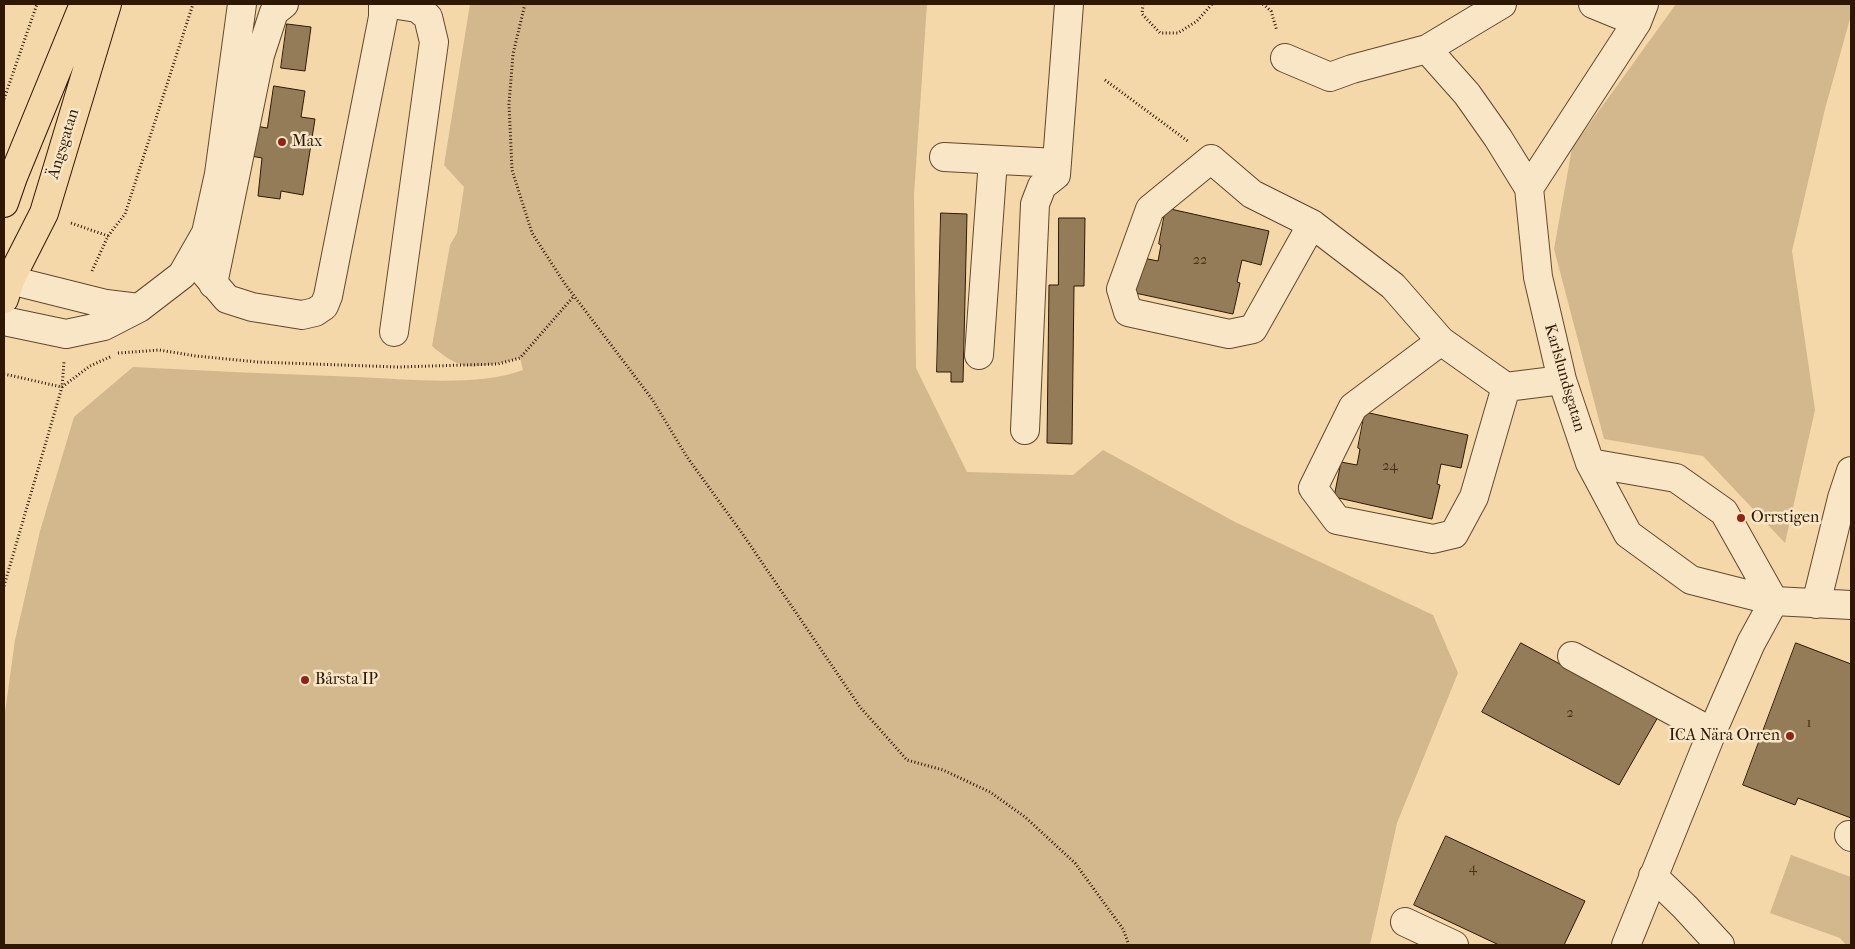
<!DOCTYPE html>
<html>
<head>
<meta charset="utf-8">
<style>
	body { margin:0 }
	#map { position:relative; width:1855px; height:949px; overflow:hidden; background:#f5d8a9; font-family:"IM FELL French Canon",serif }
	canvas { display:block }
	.frame { position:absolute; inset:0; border:5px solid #2e1803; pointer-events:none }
</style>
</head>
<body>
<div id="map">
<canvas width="1855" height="949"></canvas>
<div class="frame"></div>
</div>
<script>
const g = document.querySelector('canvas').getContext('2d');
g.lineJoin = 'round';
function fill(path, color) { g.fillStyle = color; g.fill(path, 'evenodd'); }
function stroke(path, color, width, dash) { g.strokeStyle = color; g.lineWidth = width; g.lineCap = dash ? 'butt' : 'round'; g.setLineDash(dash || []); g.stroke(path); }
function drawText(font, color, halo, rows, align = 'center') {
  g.font = font + ' "IM FELL French Canon",serif'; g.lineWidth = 5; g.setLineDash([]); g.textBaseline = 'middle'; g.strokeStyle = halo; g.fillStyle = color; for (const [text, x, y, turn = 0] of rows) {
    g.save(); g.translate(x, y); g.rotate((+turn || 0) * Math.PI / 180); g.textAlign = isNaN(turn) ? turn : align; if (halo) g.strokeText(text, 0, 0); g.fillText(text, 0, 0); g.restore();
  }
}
fill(new Path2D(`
	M470,4H927L914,195L916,368L967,472L1073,475L1103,450L1235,522L1433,615L1458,673L1397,823L1370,945H4V720L15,640L40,531L74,417L133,367C207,371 282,374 357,377C404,379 479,387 523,370L520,358C505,362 480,368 466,366C453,363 441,354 432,346L450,245L457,233L464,187L444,165Z
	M1676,4H1851V15L1825,109L1792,251L1815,410L1785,543L1703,456L1604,439L1554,249L1572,148Z
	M1791,855L1851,877V945H1846L1840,938L1770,913Z`), '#d3b78d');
const building = new Path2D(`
	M287,24L311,27L305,71L281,68Z
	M274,86L305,91L301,117L315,119L303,195L281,191L280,199L258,196L262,158L251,156L256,126L267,128Z
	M1166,208L1269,231L1261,265L1242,260L1237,282L1240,283L1233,314L1135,293L1143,258L1158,261L1161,245L1159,244Z
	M941,213L967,214L963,382H951V372H937Z
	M1059,218H1085L1084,286H1074L1072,444L1047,443L1049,285H1058Z
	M1365,412L1468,435L1461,468L1441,464L1437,484L1440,485L1432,519L1334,497L1341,462L1357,465L1360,449L1358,448Z
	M1521,643L1658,717L1619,785L1482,712Z
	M1796,643L1851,664V818L1798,798L1795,805L1743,785Z
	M1446,836L1585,901L1564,945H1499L1414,905Z`);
fill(building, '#957c59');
stroke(building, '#2e1803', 1);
const minor = new Path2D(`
	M391,4L417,8L428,17L434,42L394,332
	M1502,4L1427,49L1467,94L1498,138L1529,188
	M1593,4L1637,22
	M1644,4L1637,22L1529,188L1538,277L1562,380L1590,463L1628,534L1691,580L1774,601L1851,605
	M1285,58L1330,77L1352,69L1427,49
	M944,157L1057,163
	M1312,224L1253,329L1229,334L1128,312L1121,289L1150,209L1211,159L1252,194L1312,224L1393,286L1441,341L1506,387L1562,380
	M192,258L227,299L252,307L302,315L315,312L324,306L328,296L383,17V4
	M4,274L10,280L106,304L139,308
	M213,284L260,55L274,12L284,4
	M4,321L66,334L104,326L139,308L182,275L206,233L219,174L242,4
	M1441,341L1353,407L1313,488L1337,520L1433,539L1454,534L1474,497L1506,387
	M979,355L993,160
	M1025,430L1035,204L1042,186L1056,175L1069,4
	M1590,463L1676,478L1724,512L1774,601
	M1816,604L1842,498L1851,471
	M1572,656L1712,732
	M1849,835L1851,837
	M1653,876L1685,907L1720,945
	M1405,922L1454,945
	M1626,945L1712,732L1751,643L1774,601`);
const major = new Path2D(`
	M4,203L13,177L84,4
	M4,299L10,280L44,213L107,4`);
stroke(minor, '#60482c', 30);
stroke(major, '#2e1803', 30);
stroke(new Path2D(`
	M525,4L513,54L509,104L512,170L532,233L565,284L652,399L687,457L744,536L860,707L907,760L943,770L990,792L1025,817L1075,863L1123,929L1129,945
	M1143,4L1142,14L1160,33H1178L1197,21L1212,4
	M1263,4L1271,11L1277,31
	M1105,80L1189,142
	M4,99L37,4
	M71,223L108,236
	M92,271L108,236L125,214L193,4
	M118,353L159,350L196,356L258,362L398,367L498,364L520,358L574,296
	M4,374L62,387L90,366L112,356
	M4,586L62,387L64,362`), '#2e1803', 3, [1, 2.5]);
stroke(minor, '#f8e6c7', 28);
stroke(major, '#f5d8a9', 28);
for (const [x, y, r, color] of [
	[282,142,5,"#8f2418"],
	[1741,518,5,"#8f2418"],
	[305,680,5,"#8f2418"],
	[1790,736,5,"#8f2418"]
]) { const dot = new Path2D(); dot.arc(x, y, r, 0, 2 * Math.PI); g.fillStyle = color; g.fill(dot); stroke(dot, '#f8e6c7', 2); }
drawText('14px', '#483118', null, [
	["22",1200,261],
	["24",1390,467],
	["2",1570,714],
	["1",1809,724],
	["4",1473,869]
]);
drawText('16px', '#2e1803', '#f8e6c7', [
	["Max",292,142],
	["Orrstigen",1751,518],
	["Bårsta IP",315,680],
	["ICA Nära Orren",1780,736,"right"]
], 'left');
drawText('16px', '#2e1803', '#f8e6c7', [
	["Ängsgatan",64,144,-73],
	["Karlslundsgatan",1564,378,74]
]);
</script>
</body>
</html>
